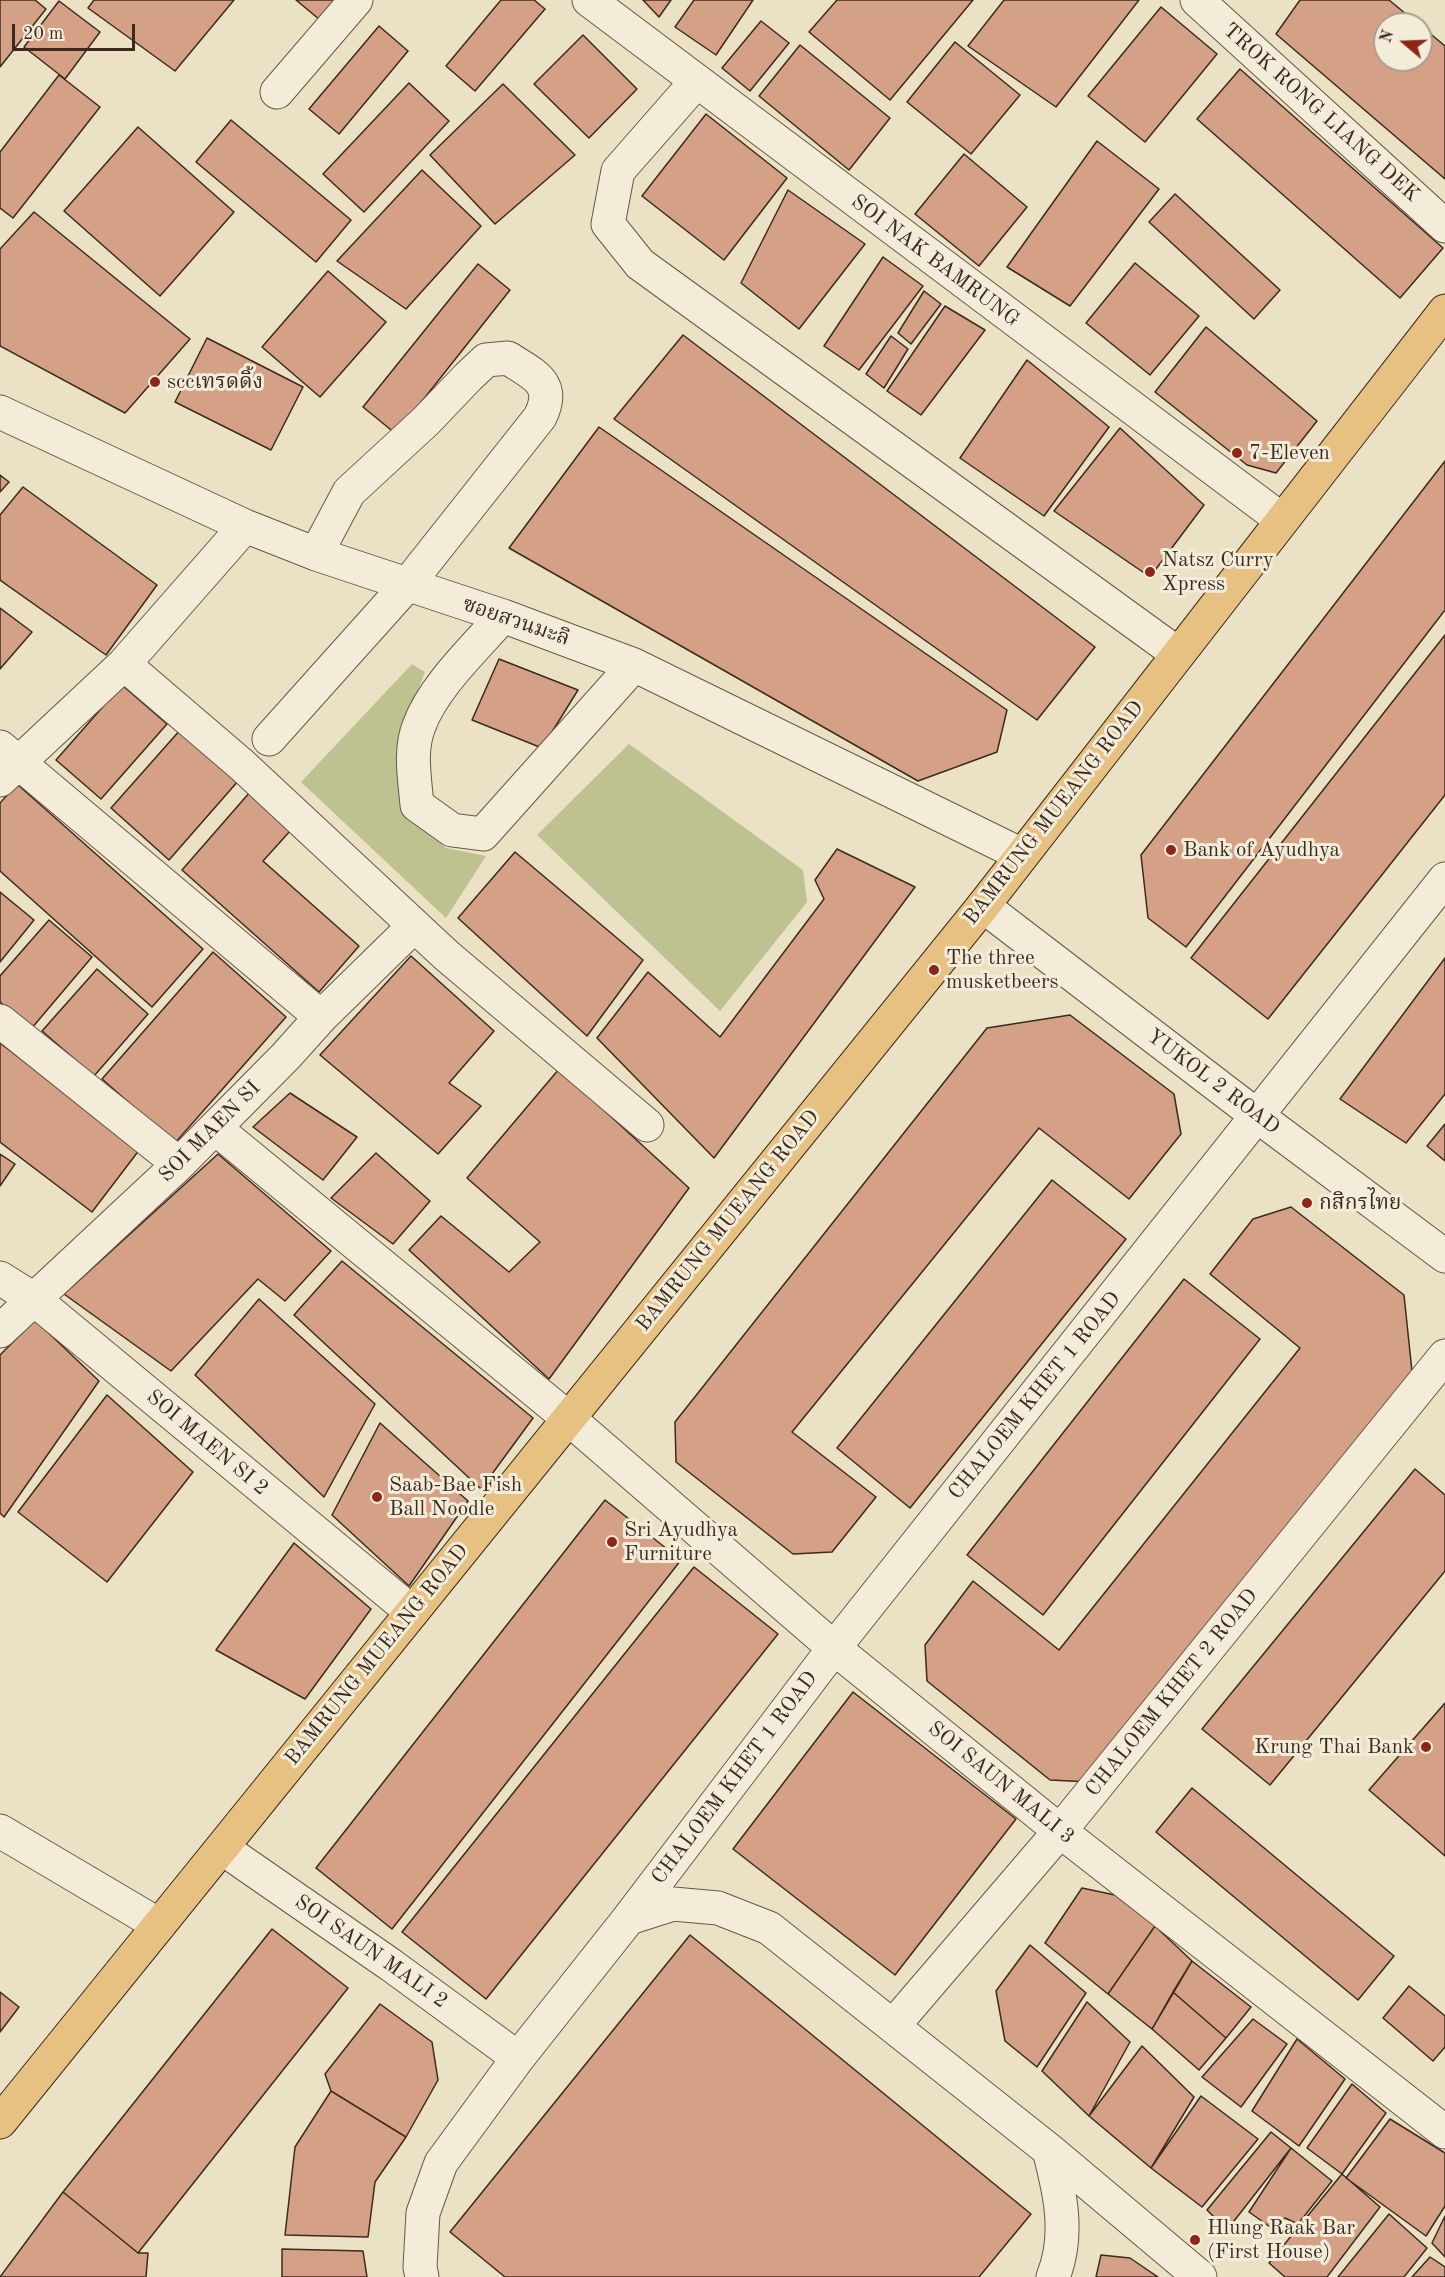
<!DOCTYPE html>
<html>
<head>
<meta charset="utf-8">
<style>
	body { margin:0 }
	#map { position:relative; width:1445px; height:2277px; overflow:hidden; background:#ebe2c5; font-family:"Old Standard TT",serif }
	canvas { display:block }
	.north { position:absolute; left:1373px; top:12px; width:60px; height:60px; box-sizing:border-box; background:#f2ecd9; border:2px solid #aa9e8e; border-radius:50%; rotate:289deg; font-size:16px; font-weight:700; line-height:24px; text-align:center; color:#3d2a1d }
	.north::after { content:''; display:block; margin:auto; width:21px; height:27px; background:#8f2418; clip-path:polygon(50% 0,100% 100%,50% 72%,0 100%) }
	.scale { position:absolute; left:12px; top:24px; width:123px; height:27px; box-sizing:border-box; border:3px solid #3d2a1d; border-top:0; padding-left:8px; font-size:18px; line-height:21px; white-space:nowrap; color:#3d2a1d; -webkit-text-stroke:4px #f2ecd9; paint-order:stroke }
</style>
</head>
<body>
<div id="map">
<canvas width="1445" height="2277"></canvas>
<div class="north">N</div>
<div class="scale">20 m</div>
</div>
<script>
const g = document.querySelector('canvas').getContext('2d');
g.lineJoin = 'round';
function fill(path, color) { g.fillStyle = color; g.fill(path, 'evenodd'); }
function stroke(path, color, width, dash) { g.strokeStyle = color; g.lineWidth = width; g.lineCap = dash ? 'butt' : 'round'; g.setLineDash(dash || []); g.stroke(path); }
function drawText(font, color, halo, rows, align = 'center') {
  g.font = font + ' "Old Standard TT","Noto Serif Thai",serif'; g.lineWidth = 6; g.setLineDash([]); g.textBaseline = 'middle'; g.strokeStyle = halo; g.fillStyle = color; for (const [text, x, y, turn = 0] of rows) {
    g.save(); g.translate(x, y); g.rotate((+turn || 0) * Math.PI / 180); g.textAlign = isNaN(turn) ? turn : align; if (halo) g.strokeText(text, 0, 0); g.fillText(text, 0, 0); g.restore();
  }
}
fill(new Path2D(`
	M412,664L425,672L403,730L398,767L400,807L446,848L486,856L446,918L301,782Z
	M629,744L803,870L807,902L720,1011L537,835Z`), '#bec190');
const building = new Path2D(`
	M0,0H35L46,9L0,67Z
	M94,0H234L175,71L88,8Z
	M296,0H336L320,20Z
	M501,0H534L545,9L475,91L446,66Z
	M643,0H671L659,17Z
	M694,0H753L716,55L675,27Z
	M837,0H973L890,100L809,32Z
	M1004,0H1139L1056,107L968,46Z
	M1300,0H1389L1418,24H1385V60H1421V26L1445,46V179L1276,34Z
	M59,1L100,32L65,79L24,47Z
	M1161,7L1217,54L1145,142L1088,96Z
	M761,21L789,43L750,91L722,68Z
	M379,26L408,51L339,134L309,109Z
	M583,35L637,89L589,138L534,84Z
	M955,42L1020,95L971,154L907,102Z
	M800,45L890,118L849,170L759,96Z
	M1240,69L1443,248L1400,298L1197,119Z
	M59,75L100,107L13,218L0,208V152Z
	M409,83L449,121L364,212L323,174Z
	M503,84L575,155L495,224L430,155Z
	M706,114L787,178L724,260L642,196Z
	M231,120L351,220L316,262L196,162Z
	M138,127L234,212L160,296L64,211Z
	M1097,141L1159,189L1070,306L1007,267Z
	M964,154L1027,207L979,266L915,214Z
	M422,170L481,226L406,309L337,261Z
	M788,190L865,244L799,329L741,283Z
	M1175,194L1280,290L1254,319L1149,222Z
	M34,212L190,339L125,413L0,346V249Z
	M883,257L923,286L859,370L824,346Z
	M1135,263L1199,316L1150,375L1086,323Z
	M478,264L510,290L396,434L363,407Z
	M328,271L386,322L320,397L262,347Z
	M924,291L941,304L911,344L898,333Z
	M945,306L985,330L921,415L887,391Z
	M1206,327L1317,421L1276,473L1247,465L1155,392Z
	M683,335L1095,647L1037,720L614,419Z
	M891,336L908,349L884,388L866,374Z
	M207,338L303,387L271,450L175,402Z
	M1027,360L1109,427L1044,516L960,458Z
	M599,427L1007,710L997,752L918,781L509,548Z
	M1120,428L1204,505L1150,577L1054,511Z
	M1445,461V610L1186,947L1148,918L1141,855Z
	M0,475L9,482L0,492Z
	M23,487L157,585L106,655L0,580V515Z
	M0,608L32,632L0,669Z
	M1445,635V795L1268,1019L1191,958Z
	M499,659L578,690L542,748L472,720Z
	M122,685L167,724L101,799L56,760Z
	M181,729L239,780L169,860L111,808Z
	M17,784L203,949L152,1007L0,871V803Z
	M250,792L291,830L263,861L359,946L319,992L182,870Z
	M837,849L915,887L714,1158L597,1038L648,972L720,1037L824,899L815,880Z
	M515,852L643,960L587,1036L458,918Z
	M0,892L34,920L0,962Z
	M49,920L92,957L31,1029L0,1002V976Z
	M213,952L286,1017L175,1143L102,1079Z
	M411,956L494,1031L449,1083L481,1106L438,1154L320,1055Z
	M1445,958V1094L1406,1143L1340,1099Z
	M97,969L148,1014L94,1076L42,1031Z
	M1070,1015L1174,1094L1181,1134L1129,1199L1039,1128L792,1432L876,1497L832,1552L793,1554L676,1462L675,1422L987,1028Z
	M0,1043L140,1149L92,1212L0,1142Z
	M559,1069L689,1188L549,1379L409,1250L441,1216L509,1272L540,1242L467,1178Z
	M290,1093L357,1137L323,1180L253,1127Z
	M1445,1124V1161L1427,1146Z
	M376,1153L430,1201L393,1244L331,1198Z
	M0,1154L15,1164L0,1186Z
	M218,1154L331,1251L285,1301L258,1279L171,1371L64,1294Z
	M1052,1180L1126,1239L910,1508L837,1448Z
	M1291,1207L1404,1295L1413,1381L1091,1782L1050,1780L927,1681L925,1645L973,1581L1059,1650L1300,1348L1210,1274L1253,1219Z
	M342,1261L533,1418L481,1489L294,1315Z
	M1184,1279L1260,1339L1043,1615L967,1555Z
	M259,1299L375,1404L324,1497L195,1375Z
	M35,1320L99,1381L4,1517L0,1513V1355Z
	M107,1395L193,1472L107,1582L18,1512Z
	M380,1423L468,1501L409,1586L332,1515Z
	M1415,1469L1445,1495V1571L1270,1785L1202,1729Z
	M605,1500L681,1560L392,1929L316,1868Z
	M294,1543L371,1609L305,1699L216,1650Z
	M694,1567L778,1634L486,1999L402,1932Z
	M853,1692L1016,1819L895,1975L733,1849Z
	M1445,1703V1856L1369,1790Z
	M1192,1788L1394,1956L1358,2000L1156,1832Z
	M1082,1888L1115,1895L1155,1926L1108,1994L1045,1943Z
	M1155,1926L1192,1961L1152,2029L1108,1994Z
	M272,1929L348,1988L138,2253L63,2192Z
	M690,1935L1031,2214L979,2277H505L450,2232Z
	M1030,1945L1086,1993L1037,2067L1005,2041L996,1991Z
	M1192,1961L1251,2007L1226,2038L1173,1992Z
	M1409,1986L1445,2016V2047L1433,2061L1383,2018Z
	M0,1992L19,2007L0,2032Z
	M1173,1992L1226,2038L1199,2070L1152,2029Z
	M1087,2002L1130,2042L1089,2116L1042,2071Z
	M380,2004L432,2042L438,2080L406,2137L331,2091L325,2074Z
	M1253,2019L1287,2044L1241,2107L1202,2077Z
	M1297,2039L1345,2079L1299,2146L1252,2111Z
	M1142,2046L1194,2097L1151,2168L1089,2116Z
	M1352,2084L1386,2113L1342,2174L1307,2148Z
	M331,2091L406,2137L375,2182L368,2237L285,2235L295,2147Z
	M1201,2096L1258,2139L1202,2207L1151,2168Z
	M1390,2119L1445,2153V2206L1426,2236L1346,2178Z
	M1271,2132L1291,2148L1227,2230L1207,2210Z
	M1291,2148L1332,2181L1298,2224L1285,2218L1273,2229L1249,2212Z
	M1342,2174L1380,2207L1327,2277H1285L1269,2263Z
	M63,2192L138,2253H148L146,2277H0Z
	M1389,2214L1427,2248L1404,2277H1338Z
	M1445,2216V2257L1432,2243Z
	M282,2249L363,2251L367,2277H282Z
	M1101,2255L1130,2258L1158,2277H1096Z
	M1430,2257L1445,2267V2277H1412Z`);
fill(building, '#d5a186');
stroke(building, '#3d2a1d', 1.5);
const minor = new Path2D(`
	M589,0L1282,520
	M1197,0L1445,226
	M696,82L618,171L608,224L640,264L1178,654
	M277,92L356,0
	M0,412L245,526L316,554L503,616L634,665L1022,855
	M503,616C475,648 433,687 419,726C409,751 415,780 417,805L452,830L483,834L634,665
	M124,664L242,765L446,955L647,1125
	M269,739L407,585L540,417C557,383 534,375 508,358L486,360L468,377L426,421L349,492L316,554
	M0,747L321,1017
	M0,780L124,664L245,526
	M983,906L1256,1115L1445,1256
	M0,1021L179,1164
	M215,1128L568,1418L834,1648L1060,1831L1445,2132
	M0,1278L35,1300L412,1612
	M0,1331L179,1164L286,1056L321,1017L414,926
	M0,1831L159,1925
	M222,1848L391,1965L518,2058
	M629,1918L834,1648L1445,879
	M893,2026L1060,1831L1445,1356
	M1049,2150C1060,2192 1070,2235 1053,2277
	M422,2277L420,2267L423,2213L441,2163L518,2058L629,1918L673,1904L718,1908L769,1928L1049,2150L1200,2277`);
const major = new Path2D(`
	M0,2122L983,906L1445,311`);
stroke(minor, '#685847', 35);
stroke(major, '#3d2a1d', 35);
stroke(minor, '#f2ecd9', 33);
stroke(major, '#e6c182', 33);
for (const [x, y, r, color] of [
	[155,382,6,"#8f2418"],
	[1237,453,6,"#8f2418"],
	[1150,572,6,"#8f2418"],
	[1171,850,6,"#8f2418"],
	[934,970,6,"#8f2418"],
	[1307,1203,6,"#8f2418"],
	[377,1497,6,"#8f2418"],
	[612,1542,6,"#8f2418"],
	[1426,1747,6,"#8f2418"],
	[1195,2240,6,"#8f2418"]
]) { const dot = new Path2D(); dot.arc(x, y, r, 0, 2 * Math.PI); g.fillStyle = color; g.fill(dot); stroke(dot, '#f2ecd9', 2); }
drawText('21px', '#3d2a1d', '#f2ecd9', [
	["TROK RONG LIANG DEK",1321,113,42],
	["SOI NAK BAMRUNG",935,261,37],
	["ซอยสวนมะลิ",516,622,19],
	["BAMRUNG MUEANG ROAD",1054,813,-52],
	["YUKOL 2 ROAD",1213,1082,37],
	["SOI MAEN SI",210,1132,-45],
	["BAMRUNG MUEANG ROAD",728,1221,-51],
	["CHALOEM KHET 1 ROAD",1035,1396,-51],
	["SOI MAEN SI 2",207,1443,40],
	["BAMRUNG MUEANG ROAD",377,1655,-51],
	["CHALOEM KHET 2 ROAD",1172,1693,-51],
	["CHALOEM KHET 1 ROAD",735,1778,-53],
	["SOI SAUN MALI 3",1001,1783,39],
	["SOI SAUN MALI 2",371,1952,35]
]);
drawText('21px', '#3d2a1d', '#f2ecd9', [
	["sccเทรดดิ้ง",167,382],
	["7-Eleven",1249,453],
	["Natsz Curry",1162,560],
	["Xpress",1162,584],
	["Bank of Ayudhya",1183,850],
	["The three",946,958],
	["musketbeers",946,982],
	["กสิกรไทย",1319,1203],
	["Saab-Bae Fish",389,1485],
	["Ball Noodle",389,1509],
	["Sri Ayudhya",624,1530],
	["Furniture",624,1554],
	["Krung Thai Bank",1414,1747,"right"],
	["Hlung Raak Bar",1207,2228],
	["(First House)",1207,2252]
], 'left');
</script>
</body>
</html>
